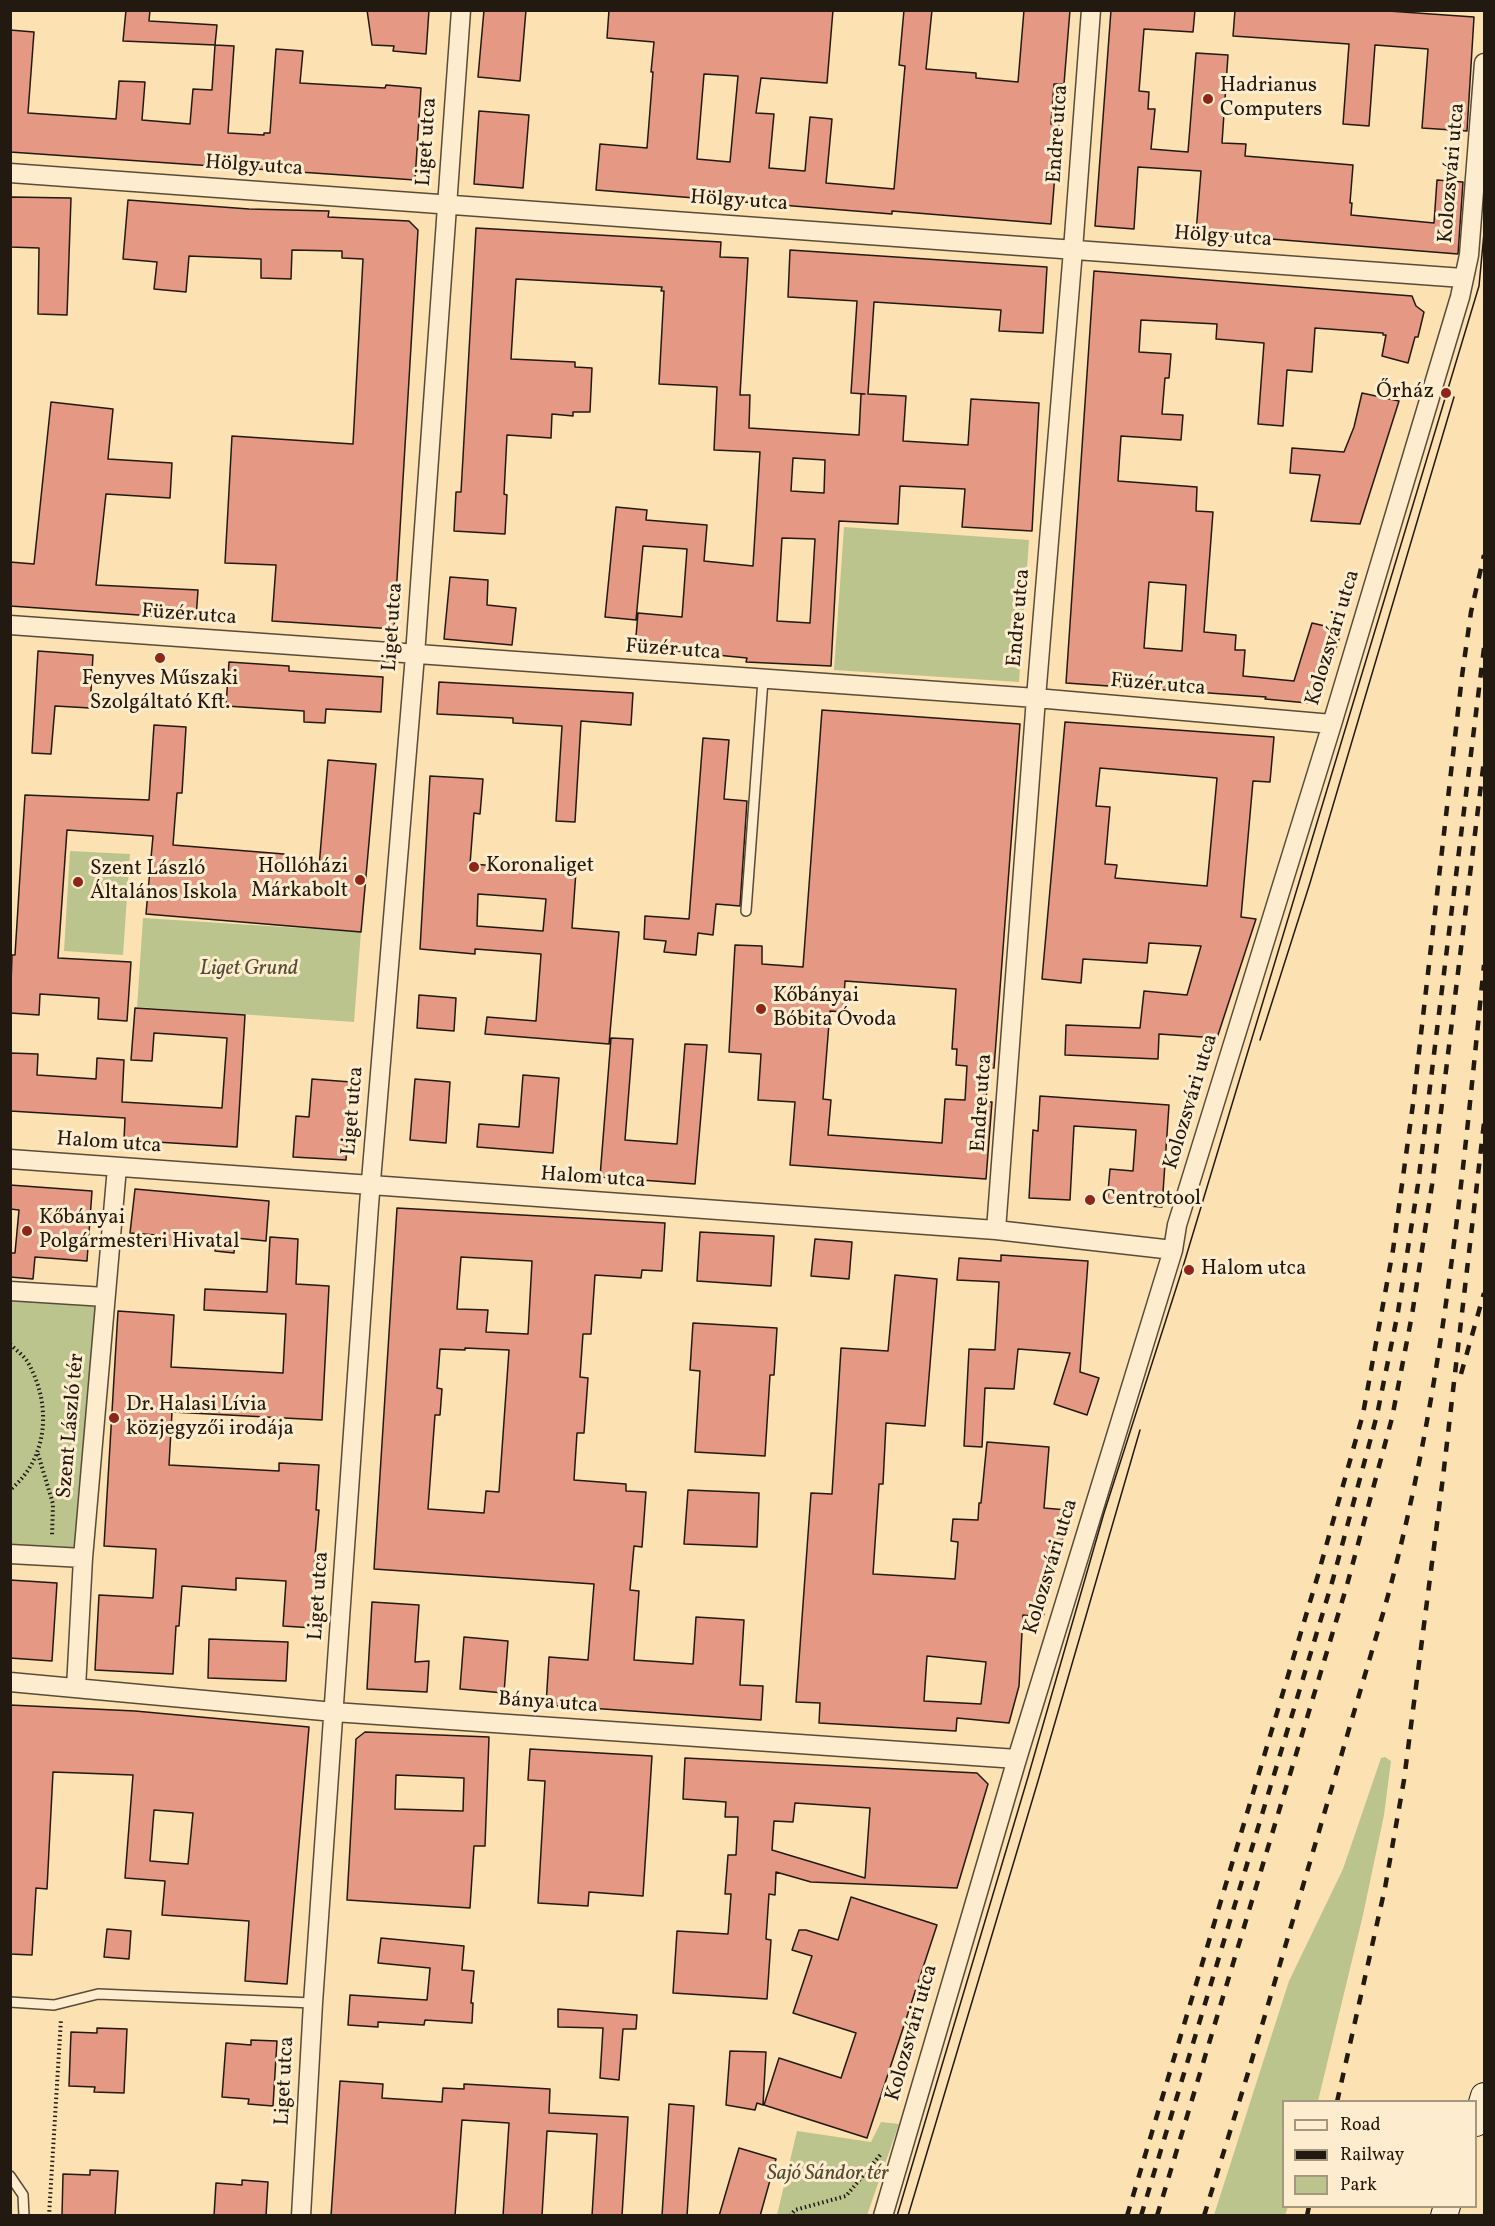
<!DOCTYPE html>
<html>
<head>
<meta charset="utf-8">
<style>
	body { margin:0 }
	#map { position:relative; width:1495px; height:2226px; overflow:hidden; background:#fce2b2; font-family:Vollkorn,serif }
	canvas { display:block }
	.frame { position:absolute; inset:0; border:12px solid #221910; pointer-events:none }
	.legend { position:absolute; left:1282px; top:2100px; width:195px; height:108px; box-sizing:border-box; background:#fdeccd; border:2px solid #a59881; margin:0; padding:8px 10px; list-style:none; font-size:18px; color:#221910 }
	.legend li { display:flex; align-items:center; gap:12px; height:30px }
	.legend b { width:30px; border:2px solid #a59881 }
</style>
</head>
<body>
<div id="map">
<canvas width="1495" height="2226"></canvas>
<div class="frame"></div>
<ul class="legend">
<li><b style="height:8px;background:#fdeccd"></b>Road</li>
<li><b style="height:8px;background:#221910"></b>Railway</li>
<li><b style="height:16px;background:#bcc48e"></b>Park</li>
</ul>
</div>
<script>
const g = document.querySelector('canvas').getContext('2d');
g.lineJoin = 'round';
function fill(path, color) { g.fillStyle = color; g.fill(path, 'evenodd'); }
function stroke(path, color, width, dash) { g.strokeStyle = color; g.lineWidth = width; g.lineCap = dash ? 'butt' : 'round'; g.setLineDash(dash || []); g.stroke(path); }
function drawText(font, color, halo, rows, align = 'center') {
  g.font = font + ' Vollkorn,serif'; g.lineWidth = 6; g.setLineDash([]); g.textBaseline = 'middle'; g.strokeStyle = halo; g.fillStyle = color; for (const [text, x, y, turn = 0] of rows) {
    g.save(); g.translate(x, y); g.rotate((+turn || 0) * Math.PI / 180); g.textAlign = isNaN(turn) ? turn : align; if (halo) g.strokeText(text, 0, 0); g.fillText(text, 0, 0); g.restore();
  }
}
fill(new Path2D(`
	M844,527L1029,540L1019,682L834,670Z
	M70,851L130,854L123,955L64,951Z
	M143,918L361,932L354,1022L137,1007Z
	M10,1291L105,1297L83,1558L11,1554Z
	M1385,1757L1391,1761L1384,1815L1363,1915L1318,2101L1284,2102V2206L1288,2207L1285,2215H1214L1289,1981L1343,1869L1381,1758Z
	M881,2122L899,2124L867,2215H777L797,2131L871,2142Z`), '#bcc48e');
const building = new Path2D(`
	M126,10H150L149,21L217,25L215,45L123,41Z
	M367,10H429L426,54L393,51L394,46L372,45Z
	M484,10H526L520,81L478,77Z
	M609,10H833L827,83L761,78L756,113L774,114L769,168L805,171L810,117L832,119L826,183L894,189L905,66L899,65L904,10H932L926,69L976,73V78L1018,82L1024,10H1070L1064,84H1054L1051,124H1059L1051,224L892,211V214L596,190L600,144L647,148L653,72H651L654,42L607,38ZM704,74L738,76L730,162L697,159Z
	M1111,10H1195L1193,32L1144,29L1139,91L1149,92L1148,109H1155L1151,149L1188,152L1196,53L1228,55L1222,143L1246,144L1245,156L1353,165L1350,203H1352L1351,215L1434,223L1437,180L1463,182L1458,254L1196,233L1201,171L1138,167L1134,229L1095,226Z
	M1235,10H1374L1474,17L1467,131L1422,128L1428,49L1375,45L1369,126L1343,124L1349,44L1233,36Z
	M10,30L34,32L28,113L116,119L119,81L145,82L142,120L190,124L193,89L212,90L215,45L234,46L228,133L264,135V133H270L276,49L303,51L300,83L385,88L386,85L421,88L415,180L10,152Z
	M479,111L529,115L523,188L474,184Z
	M10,197L71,198L67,315L38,314L39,248L10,247Z
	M128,200L249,209L329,211L328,217L409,221L418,230L394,629L272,621L276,565L225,563L232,436L353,444L363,259L342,258V251L292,250L291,279L261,278V259L189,256L186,292L154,289L157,262L123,259Z
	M476,228L721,242L720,257L748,258L740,395H750L749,428L859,435L861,394H865L851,393L857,301L788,297L790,250L1047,267L1043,333L999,331L1001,310L874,302L868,394L906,396L903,441L968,445L971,399L1039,403L1032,531L962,527L965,489L900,486L898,524L839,521L831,666L746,662L747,658L635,647L638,613L682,617L687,549L643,546L636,620L605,617L616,507L647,510L646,520L707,525L704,561L753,566L760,452L714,450L717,387L659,384L664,291H661L662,287L516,279L511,359L575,362V367L592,368L590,412H573V416L552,414L551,438L507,435L504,494L507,495L505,534L454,531L456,492H461ZM793,458L825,460L824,493L791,491ZM782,538L815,539L810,623L777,621Z
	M1094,271L1412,296L1416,306L1424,312L1418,337H1415L1408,363L1382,356L1386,335H1383V333L1315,328L1312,372L1287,370L1283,426L1258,424L1264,343L1216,339L1217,324L1141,320L1139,352L1171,354L1169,378H1165L1162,414L1183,415L1181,440L1121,436L1118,481L1197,487L1196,511L1213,512L1204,632L1236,635L1235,650H1245L1243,676L1294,681L1312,623L1342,630L1318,704L1265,699L1266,697L1066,683ZM1149,582L1186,585L1182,651L1144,648Z
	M1362,393L1399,401L1360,524L1311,521L1320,475L1290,473L1292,448L1344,452L1354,427Z
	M51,402L113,409L108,459L172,463L170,498L106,494L96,585L198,590L196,619L10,606V562L34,564Z
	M450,577L488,580L487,605L516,608L512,645L444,639Z
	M38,651L93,655L90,708L55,706L51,754L32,753Z
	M229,662L289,666V671L383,677L381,712L326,709L325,723L304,722V711L226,706Z
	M439,682L633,693L631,725L581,721L575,822L556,821L562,726L513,723V718L437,714Z
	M822,710L1020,724L994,1068H988L986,1102H992L986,1179L790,1165L795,1102L758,1100L761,1054L729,1052L735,945L762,946V964L803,967ZM845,981L956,989L952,1049H957L956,1065L967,1066L965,1100L945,1099L942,1143L828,1135L831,1100L823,1099L830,1011L843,1012Z
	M1065,722L1274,737L1270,782L1253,781L1241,917L1256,919L1217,1038L1159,1034L1158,1059L1065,1055L1066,1025L1140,1028L1144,991L1187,995L1201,946L1149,943L1147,963L1083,959L1081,983L1042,979ZM1100,768L1217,778L1207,886L1115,878L1117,865L1105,864L1110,807L1096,806Z
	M154,725L186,727L182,793H177L173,845L284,854V864L319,867L328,760L376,764L361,932L146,914L153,836L67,830L58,958L131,962L127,1021L98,1019L99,998L40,994L39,1015L10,1013L12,955H15L25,795L149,800Z
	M703,738L729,740L724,799L747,801L740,906L716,904L713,935L698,933L696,955L664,952L666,941L644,939L645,916L689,919Z
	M430,776L483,779L480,814L474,813L470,864L576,871L572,928L619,932L609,1044L485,1034L487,1017L536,1021L541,954L475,949V954L420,949ZM478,894L546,899L543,931L477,926Z
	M419,995L456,998L454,1031L417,1028Z
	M135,1008L245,1015L237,1147L124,1140L125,1118L10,1111V1053L38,1054L37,1075L96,1079L97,1058L124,1060L122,1102L222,1108L227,1038L154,1033L152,1061L131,1060Z
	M611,1038L633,1039L625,1140L677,1144L685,1044L707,1045L695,1184L600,1177Z
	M523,1075L559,1078L553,1153L477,1147L479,1124L519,1127Z
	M312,1079L351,1082L346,1160L293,1157L296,1116L309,1117Z
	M415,1079L450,1082L446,1143L410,1140Z
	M1040,1096L1169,1105L1162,1207L1107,1203L1110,1169L1133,1171L1136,1130L1074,1126L1070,1200L1029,1198L1033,1130L1038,1131Z
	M10,1185L92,1191L87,1261L35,1257L33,1279L10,1277V1253H15L19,1210L10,1209Z
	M135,1189L269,1201L266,1241L235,1238L234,1253L215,1251V1243L178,1240L177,1246L156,1244V1235L130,1233Z
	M397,1208L665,1223L662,1271L642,1270L641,1278L595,1275L591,1334H583L580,1377L588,1378L584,1433H577L574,1480L626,1484V1491L646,1492L642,1547L634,1546L630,1590L639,1591L634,1660L693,1664L696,1617L744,1620L740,1685L763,1686L761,1720L546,1705L549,1657L588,1660L594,1584L374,1569ZM461,1257L532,1261L528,1334L486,1332L488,1310L457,1309ZM465,1348L509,1350L499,1492L486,1491L484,1513L428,1509L435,1415H440L442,1389L437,1388L440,1349L465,1350Z
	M700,1232L774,1236L771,1286L697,1281Z
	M270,1237L298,1239L296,1284L329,1286L322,1420L172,1412L169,1465L279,1471V1463L319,1465L316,1510H319L314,1568H318L314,1628L283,1626L286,1581L236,1578V1590L182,1586L179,1626H176L173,1674L95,1670L99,1595L153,1598L156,1549L104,1546L118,1311L174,1315L171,1367L283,1373L286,1314L204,1310L205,1289L267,1292Z
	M815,1239L852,1242L849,1279L811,1276Z
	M1001,1255L1088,1261L1080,1372L1099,1378L1087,1415L1054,1404L1070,1353L1018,1349L1014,1389L985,1388L982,1447L964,1446L969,1349L995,1350L999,1282L957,1280L959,1258L1001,1261Z
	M895,1275L937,1279L925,1426L886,1423L883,1484H879L873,1574L955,1579L958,1542L951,1541L953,1519L978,1520L979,1503H981L987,1442L1049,1447L1044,1508L1067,1510L1065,1529L1043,1617L1023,1615L1019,1686L1009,1723L957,1718L956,1731L819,1723L820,1703L796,1702L811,1493L832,1494L841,1348L888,1351ZM927,1656L986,1662L981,1704L924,1701Z
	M693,1323L777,1328L774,1375H770L765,1456L695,1452L700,1371L690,1370Z
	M688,1490L759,1493L757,1547L684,1544Z
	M10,1580L57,1583L52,1661L10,1658Z
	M372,1602L419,1605L415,1662L429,1661L427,1692L367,1689Z
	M464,1637L508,1641L504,1693L460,1689Z
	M209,1639L288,1642L286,1681L208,1678Z
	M10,1705L135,1711L309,1727L287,1984L245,1981L249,1921L162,1915L165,1881L125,1878L133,1775L53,1772L47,1889L36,1888L32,1955L10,1954ZM154,1810L193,1813L188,1864L150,1861Z
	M365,1732L489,1737L485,1846H474L470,1908L347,1900L356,1739ZM396,1775L464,1778L463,1811L395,1809Z
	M530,1749L652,1756L643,1896L589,1892L588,1906L538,1903L545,1781L528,1780Z
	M685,1758L977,1773L988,1784L957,1888L811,1882L776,1872L775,1895L769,1894L766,1939L771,1940L767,1999L673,1993L677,1931L728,1934L731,1894H725L728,1855H736L738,1817H725L726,1802L683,1799ZM795,1803L870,1808L865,1878L772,1850L774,1821L793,1822Z
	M851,1897L937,1925L867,2138L764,2105L779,2058L841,2078L856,2033L793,2013L812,1956L792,1950L799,1930H806L838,1940Z
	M107,1929L131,1931L129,1959L104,1957Z
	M381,1938L464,1946L462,1970L474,1971L471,2003H473L472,2023L425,2020L424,2025L378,2022V2027L348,2025L350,1995L427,2000L430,1968L378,1963Z
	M558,2009L637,2015L636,2029H623L619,2080L600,2078L603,2028L558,2027Z
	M97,2028L127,2029L124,2093L94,2092L95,2087L69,2086L71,2032L97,2033Z
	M251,2040L277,2041L273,2106L248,2104L249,2099L222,2097L226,2043L251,2045Z
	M730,2051L766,2052L763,2105L757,2103L755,2110L726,2105Z
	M340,2081L383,2084L382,2098L442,2102L443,2088L464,2089V2084L550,2089L549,2113L628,2117L622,2216H592L597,2134L547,2131L542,2216H503L509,2123L462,2120L455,2216H331Z
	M669,2104L694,2106L687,2216H662Z
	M739,2148L776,2159L760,2216H719Z
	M90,2170L118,2171L115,2216H62L63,2174L90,2175Z
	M242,2180L268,2182L266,2216H214L216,2183L242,2185Z`);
fill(building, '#e59884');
stroke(building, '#221910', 1.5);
const lane = new Path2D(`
	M746,911L763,680
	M10,2002L54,2005L98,1994L313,2003
	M10,2176L23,2195L24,2216`);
const street = new Path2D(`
	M10,173L1463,278
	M10,625L1036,698L1332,724
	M10,1159L996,1230L1173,1250
	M996,1230L1036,698L1073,250L1091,10
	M10,1291L105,1297
	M10,1554L83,1558
	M10,1682L334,1712L1017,1759
	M76,1688L83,1558L117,1167
	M301,2216L313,2003L369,1205L415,655L461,10
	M883,2216L1017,1759L1173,1250L1177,1225L1332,724L1460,297L1469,255L1484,63`);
const secondary = new Path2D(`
	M1476,2123L1484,2096
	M1444,2216L1447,2206`);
stroke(lane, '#584b38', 12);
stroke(street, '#584b38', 21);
stroke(secondary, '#221910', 28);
stroke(new Path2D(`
	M10,1344C16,1350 23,1355 27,1361C52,1403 49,1458 10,1490
	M38,1454L53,1504L52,1537
	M49,2216L61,2019
	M790,2216L795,2210L846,2196L881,2154`), '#221910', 4, [1.5, 3]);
stroke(lane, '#fdeccd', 9);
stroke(street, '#fdeccd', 18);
stroke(secondary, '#fdeccd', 26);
stroke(new Path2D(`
	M1260,1040L1310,883L1454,397
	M897,2216L1028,1777L1104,1513L1182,1270L1479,286L1484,233
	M908,2216L1038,1781L1140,1430`), '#221910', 1.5);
stroke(new Path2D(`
	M1461,1374L1484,1293
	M1337,2102L1385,1888L1404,1780L1443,1477L1484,1123
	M1127,2216L1318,1575L1363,1414L1393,1250L1413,1104L1462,676L1471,612L1484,555
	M1141,2216L1333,1579L1377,1415L1398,1312L1418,1184L1484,648
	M1157,2216L1347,1585L1392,1418L1412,1315L1432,1185L1484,760
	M1204,2216L1248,2073L1384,1610C1443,1399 1462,1181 1484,965
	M1307,2216L1309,2206`), '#221910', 4.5, [10, 10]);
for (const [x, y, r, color] of [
	[1208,99,6,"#8f2418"],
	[1446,393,6,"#8f2418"],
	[160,658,6,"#8f2418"],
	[474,867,6,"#8f2418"],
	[360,880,6,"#8f2418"],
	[78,882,6,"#8f2418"],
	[761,1009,6,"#8f2418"],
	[1090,1200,6,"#8f2418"],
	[27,1231,6,"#8f2418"],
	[1189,1270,6,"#8f2418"],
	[114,1418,6,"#8f2418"]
]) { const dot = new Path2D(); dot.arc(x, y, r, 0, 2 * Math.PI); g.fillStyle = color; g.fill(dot); stroke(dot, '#fdeccd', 2); }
drawText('21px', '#221910', '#fdeccd', [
	["Hadrianus",1220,87],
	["Computers",1220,111],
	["Őrház",1434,393,"right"],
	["Fenyves Műszaki",160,680,"center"],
	["Szolgáltató Kft.",160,704,"center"],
	["Koronaliget",486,867],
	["Hollóházi",348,868,"right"],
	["Márkabolt",348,892,"right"],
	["Szent László",90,870],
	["Általános Iskola",90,894],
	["Kőbányai",773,997],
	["Bóbita Óvoda",773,1021],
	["Centrotool",1102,1200],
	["Kőbányai",39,1219],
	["Polgármesteri Hivatal",39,1243],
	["Halom utca",1201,1270],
	["Dr. Halasi Lívia",126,1406],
	["közjegyzői irodája",126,1430]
], 'left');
drawText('21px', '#221910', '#fdeccd', [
	["Endre utca",1059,134,-86],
	["Liget utca",428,142,-86],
	["Hölgy utca",254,167,4],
	["Kolozsvári utca",1453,173,-85],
	["Hölgy utca",739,202,4],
	["Hölgy utca",1223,238,4],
	["Füzér utca",189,616,4],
	["Endre utca",1020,618,-85],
	["Liget utca",394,627,-86],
	["Kolozsvári utca",1334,638,-73],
	["Füzér utca",673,651,4],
	["Füzér utca",1158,686,5],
	["Kolozsvári utca",1192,1102,-73],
	["Endre utca",983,1103,-86],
	["Liget utca",354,1111,-85],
	["Halom utca",109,1144,4],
	["Halom utca",593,1179,4],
	["Szent László tér",72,1426,-85],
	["Kolozsvári utca",1052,1567,-73],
	["Liget utca",320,1596,-86],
	["Bánya utca",548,1704,4],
	["Kolozsvári utca",913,2033,-74],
	["Liget utca",286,2081,-87]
]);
drawText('italic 21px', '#504c36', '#fdeccd', [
	["Liget Grund",249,970],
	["Sajó Sándor tér",828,2175]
]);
</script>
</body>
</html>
